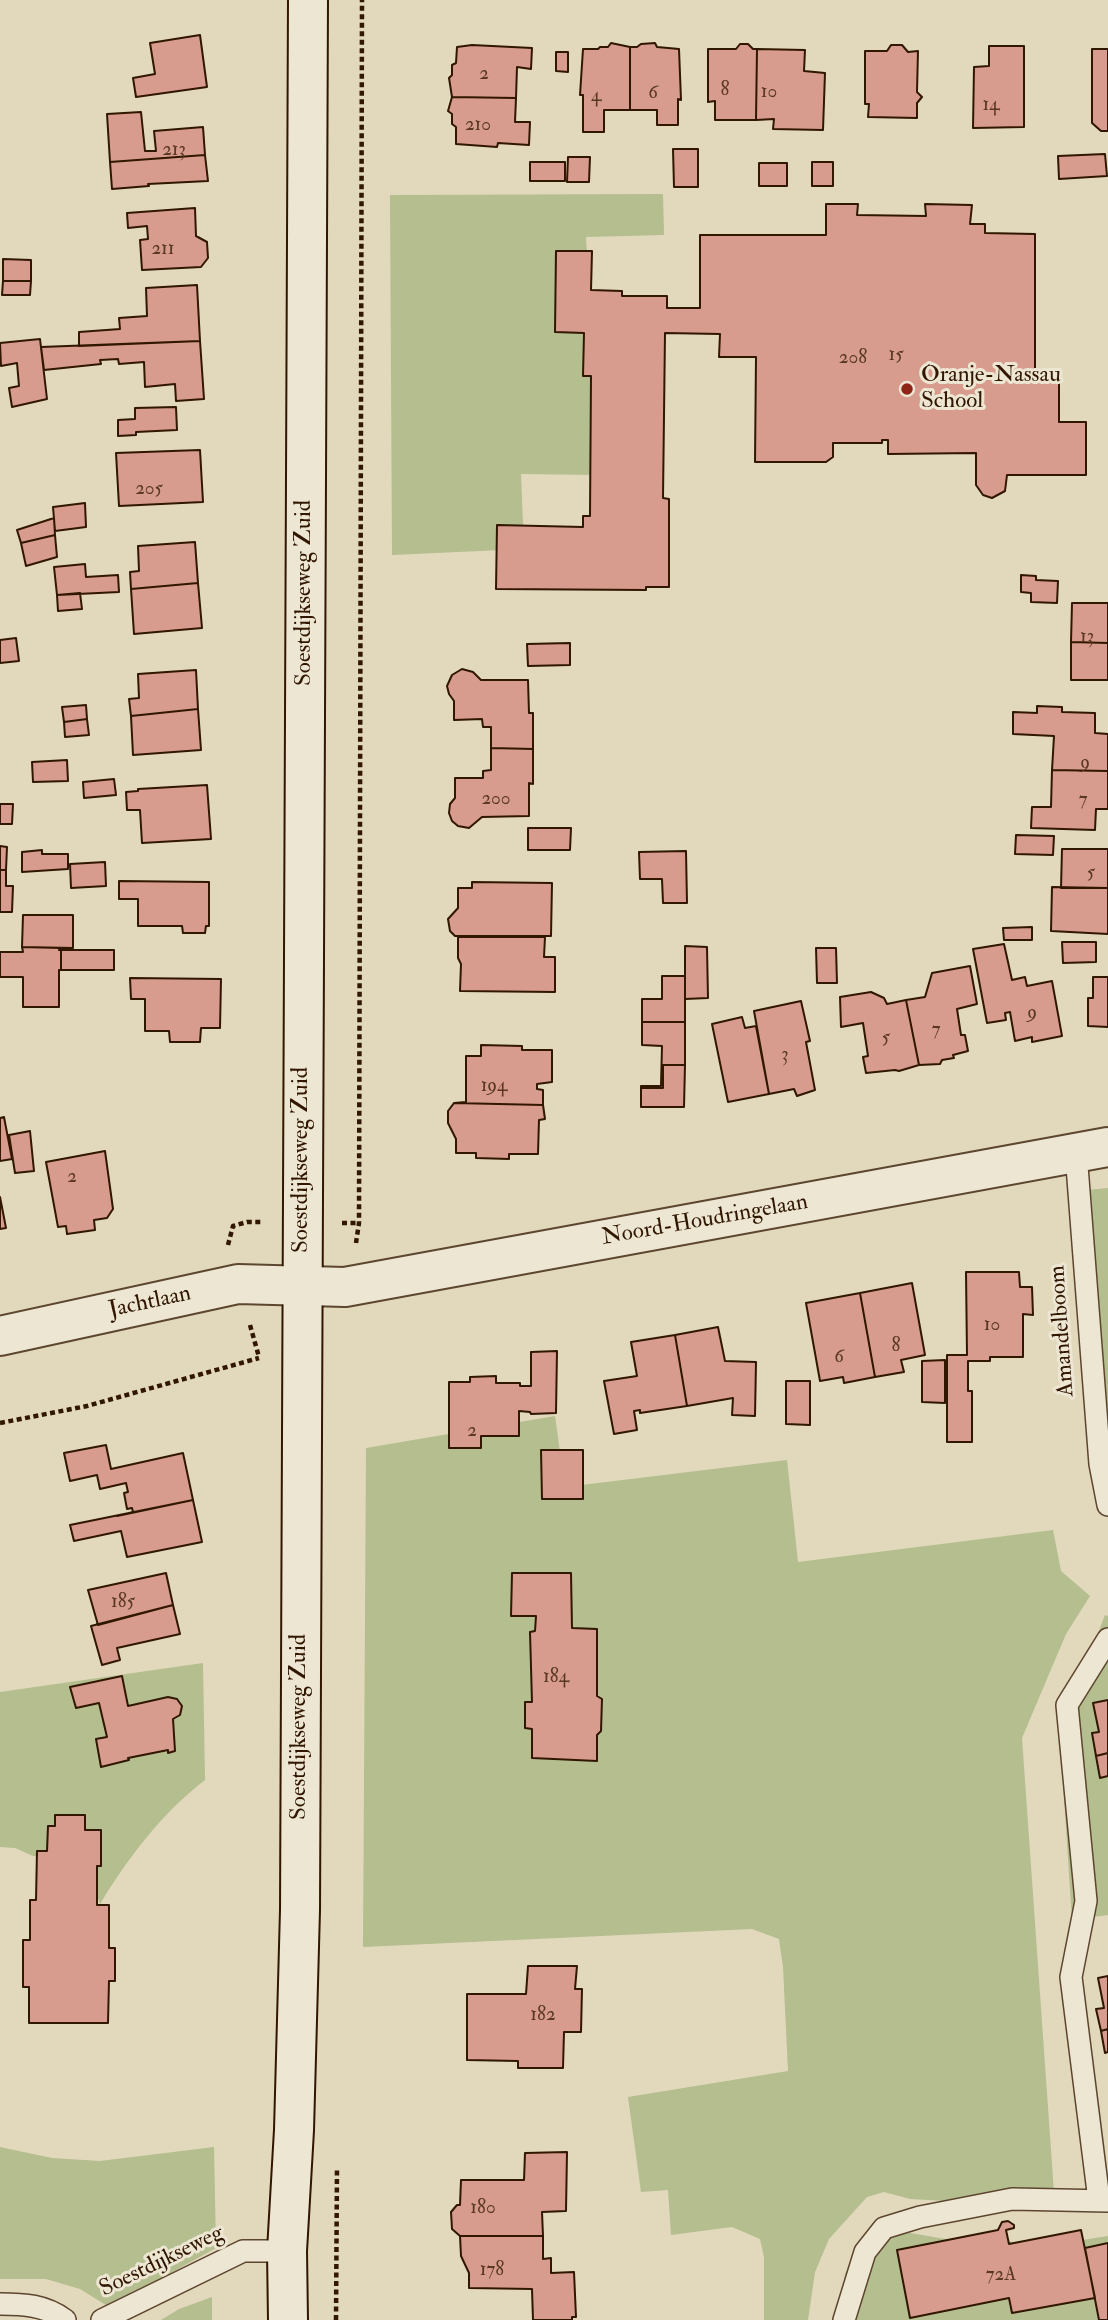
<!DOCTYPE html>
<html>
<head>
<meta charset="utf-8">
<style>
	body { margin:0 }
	canvas { display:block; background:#e2d8bc }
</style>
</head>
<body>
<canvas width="1108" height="2320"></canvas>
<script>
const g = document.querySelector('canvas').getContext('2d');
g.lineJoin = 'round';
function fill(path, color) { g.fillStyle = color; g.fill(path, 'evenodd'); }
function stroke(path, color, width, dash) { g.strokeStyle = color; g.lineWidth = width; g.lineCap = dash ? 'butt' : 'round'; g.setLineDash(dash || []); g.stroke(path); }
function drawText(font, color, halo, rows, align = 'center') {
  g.font = font + ' "IM FELL Double Pica",serif'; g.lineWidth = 6; g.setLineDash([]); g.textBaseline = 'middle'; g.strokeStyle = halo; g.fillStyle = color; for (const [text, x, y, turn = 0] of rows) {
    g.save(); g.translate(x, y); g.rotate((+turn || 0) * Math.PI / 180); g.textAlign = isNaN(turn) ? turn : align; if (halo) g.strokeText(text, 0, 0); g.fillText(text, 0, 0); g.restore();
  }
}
fill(new Path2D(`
	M663,194L664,235L586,237L599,475L521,474L524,549L392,555L390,195Z
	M1108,1188V1504L1087,1190Z
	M555,1416L565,1487L787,1460L798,1562L1053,1530L1061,1571L1090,1596L1066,1634L1022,1738L1055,2207L910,2199L884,2192L867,2197L829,2239L815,2272L808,2320H764V2257L760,2239L732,2227L671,2235L668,2190L641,2192L628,2097L788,2071L783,1967L779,1939L752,1929L363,1947L366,1448Z
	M1105,1615L1108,1616V1915L1072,1920L1061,1751L1091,1652Z
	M203,1663L205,1780C162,1813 128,1858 100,1904L98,1898L67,1896L66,1857L33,1856L15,1848L0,1847V1692Z
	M0,2147L52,2158L100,2161L214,2147L216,2248L109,2307L80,2289L46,2279H0Z
	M893,2230L957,2241L989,2240L1051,2245L1108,2236V2320H840L845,2274L855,2252Z
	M212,2297V2320H161L179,2309Z`), '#b4be8f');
const building = new Path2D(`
	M200,35L207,87L136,97L133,78L155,74L150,43Z
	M611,43L630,47V110H604V132H583V95H580L583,49H598L600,47H608Z
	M655,43L657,47L679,49L681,100L678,99V125H657V110H630V47H637L641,44Z
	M740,44H748L753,49H757L756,120H715V101L708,102V49H736Z
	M472,45L532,48L531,69L517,67L516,98L452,97L449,78L452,75V65L456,63L457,47Z
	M891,45H902L908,52L918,51L917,92L922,97L917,103V118L868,117L869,104H865V51H887Z
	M989,46H1024V127L973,128L974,67L989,66Z
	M757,49L805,50L804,71L825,73L823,130L773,129L774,119L756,120Z
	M1092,49H1108V131H1101L1092,123Z
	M556,52H568V72L556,71Z
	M452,97L516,98L515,122H530L529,145L498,143L497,147L456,144V127L452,124V114L448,111Z
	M141,112L145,151H156L154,131L203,127L205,155L110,162L107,114Z
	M673,149H698V187H674Z
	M1105,154L1107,176L1059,179L1058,156Z
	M205,155L208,181L148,184L149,186L112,189L110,162Z
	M568,157H590L589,182H567Z
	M530,162H565V181H530Z
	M812,162H833V186H812Z
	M759,163H787V186H759Z
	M826,204H858L857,215L926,216L925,204L972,205L970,224H985V233L1035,234V376L1059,375V422H1086V475H1007L1005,491L992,498L983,495L976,485V453L888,454V440H882V443H833V457L826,462H755L756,357H719L720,334L665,333L663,498L669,499V587H646V590L496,589L497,525L583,527V516H590L591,376H583L584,333L555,332L556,251H592L591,290L622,291V296H667V308H700V235H826Z
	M195,208L196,236L207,242L208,258L201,267L142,270L140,240L148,239L147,226L128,228L127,213Z
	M3,259L31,260V281H3Z
	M3,281H31L30,295H2Z
	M197,285L200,341L79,346V332L120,329L119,318L147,316L146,288Z
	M40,339L47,399L12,407L9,388L19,386L17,363L1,366L0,343Z
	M200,341L204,399L176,401L175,384L145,387L144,362L119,364L118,359L100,360L101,364L44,370L41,347Z
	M176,407L177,430L136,432V435L118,436V420L135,419V408Z
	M200,450L203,502L119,506L116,453Z
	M85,503L86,527L55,531L53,507Z
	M54,518L55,535L21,543L17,530Z
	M55,535L57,557L26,566L21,543Z
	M195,542L198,583L131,589L130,572L139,571L138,546Z
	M85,564L86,577L118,575L119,592L57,595L54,567Z
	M1021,575L1036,576V580L1058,581L1057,603L1031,602V593L1021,592Z
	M198,583L202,628L134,634L131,589Z
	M80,593L82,609L58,611L57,595Z
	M1072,603H1108V643L1071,642Z
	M16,638L19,661L0,663V640Z
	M1071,642L1108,643V680H1071Z
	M570,643V665L528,666L527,644Z
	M462,669L473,672L481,680H528L529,713H533V749L491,748V727H483L482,719L454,720V701L449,694L447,686L452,675Z
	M196,670L198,709L131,716L129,699L139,698L138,674Z
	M86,705L87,719L64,722L62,707Z
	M1037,706L1062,707V712L1095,713V733L1108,734V771L1052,770L1054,736L1013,734V712L1037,713Z
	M198,709L201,750L133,755L131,716Z
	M87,719L89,735L65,737L64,722Z
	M491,748L533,749V784L529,783V816L482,817L469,828L458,826L452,821L449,813L450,804L455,798V778H483V771L491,770Z
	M67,760L68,781L33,782L32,762Z
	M1052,770L1108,771V809H1096L1095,830L1031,828L1032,807H1051Z
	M114,779L116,795L84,798L83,782Z
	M207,785L211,839L142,843L140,810H127L126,792L138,791V789Z
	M0,804H13L12,824H0Z
	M528,828H571L570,850H528Z
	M1016,835L1054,836L1053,855L1015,854Z
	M0,846L7,847L6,870H0Z
	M1062,849H1108V888H1061Z
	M42,850V854H68V869L22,872V852Z
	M686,851L687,903H663L662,879H640L639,852Z
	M105,862L106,886L71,888L70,864Z
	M0,870H6V886H13L12,912H0Z
	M119,881L209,882V926H206L205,933H183L182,926H138V899H119Z
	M472,882L552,883L551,936H455L450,931L448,919L458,908V888H472Z
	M1052,887L1108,888V934L1051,931Z
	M23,915H73V948L22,947Z
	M1032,927V940H1004L1003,928Z
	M458,937H545L544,957H555V992L460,991L461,964L458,958Z
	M1062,942H1096V962L1063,963Z
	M1004,944L1012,980L1025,977L1027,986L1052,981L1062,1036L1032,1042V1037L1015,1041L1010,1012L1005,1013L1006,1020L987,1023L973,949Z
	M685,946L707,947L708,998L685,999Z
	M22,947L61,948L59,950H61V970H59V1007H23V977H0V952H23Z
	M816,948H836L837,983H817Z
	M61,950H114V970H61Z
	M970,966L977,1004L957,1009L961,1035H965L968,1051L953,1055L954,1058L942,1060L940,1064L919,1065L906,1000L925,997L932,973Z
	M662,976H685V1022H642V999H662Z
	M1093,977H1108V1027L1088,1026V998H1093Z
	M130,978L221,979L220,1028H201L200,1042H170L169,1031H145V999H131Z
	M871,992L884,998L887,1004L906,1000L919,1065L899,1071L895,1070L866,1073L863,1057L868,1056L863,1023L841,1027L840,997Z
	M801,1001L810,1041L806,1042L815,1090L797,1096L794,1089L769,1094L754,1011Z
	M742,1017L745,1028L756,1026L769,1094L728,1102L712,1024Z
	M642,1022H685V1065H663V1088H641V1086H661L662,1046L642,1045Z
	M481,1045L522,1046V1050H552V1082L537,1084V1089L543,1090V1105L454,1103L466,1102V1056H481Z
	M663,1065H685L684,1107H641V1088H663Z
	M454,1103L543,1105L545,1119L539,1120L538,1154H509V1159L476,1158V1153H456V1139L448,1123V1111Z
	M4,1117L12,1159L0,1161V1118Z
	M30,1131L34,1171L15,1173L9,1135Z
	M105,1151L113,1209L107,1218L94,1220L95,1230L67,1234L66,1226L58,1227L46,1162Z
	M0,1197L6,1228L0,1229Z
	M966,1272H1019L1020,1287H1032L1033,1315L1023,1314V1357H990V1361H968V1391H972V1442H947V1355H967Z
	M912,1283L925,1355L901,1360L904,1372L875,1377L860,1293Z
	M860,1293L875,1377L844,1383L843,1377L820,1381L806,1303Z
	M718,1327L725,1361L756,1362L755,1416L732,1415L733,1398L687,1406L675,1335Z
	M675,1335L687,1406L640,1413V1410L634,1411L637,1430L614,1434L604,1381L637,1376L631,1342Z
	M557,1351L556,1413L531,1414L530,1412L519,1411V1436H481V1448H449V1382H470V1377L496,1376V1383H520V1386H531V1352Z
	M945,1360V1403L922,1402V1361Z
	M786,1381H810V1425L786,1424Z
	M106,1445L111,1469L183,1453L193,1500L117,1516L133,1512L132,1508L127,1509L124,1493L128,1492L126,1483L100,1489L97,1475L70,1481L64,1453Z
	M541,1450H583V1499H542Z
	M193,1500L202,1542L127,1557L121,1531L74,1541L70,1525Z
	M166,1573L173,1605L98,1625L88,1590Z
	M512,1573H571L572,1628L597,1629V1696L602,1699L601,1731L597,1735V1761L532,1758V1729L525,1728V1702H532L530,1632L535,1631L536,1616H511Z
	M173,1605L180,1634L117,1648L120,1660L102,1665L91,1626Z
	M122,1676L128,1706L168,1697L177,1699L182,1706L180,1715L173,1719L175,1751L168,1753V1750L128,1758L129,1760L101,1767L96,1739L107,1737L99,1703L76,1708L70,1687Z
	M1108,1700V1753L1096,1756L1092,1733L1099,1732L1093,1703Z
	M1108,1753V1776L1100,1778L1096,1756Z
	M55,1815H85V1830H101V1866H97V1905H109V1948H115V1981H109L108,2023H29V1987H23V1940H30V1900H36L37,1851H47L48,1826H55Z
	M528,1966H577L575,1989H582L581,2032H564L563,2068H518V2061L467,2060V1994H526Z
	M1108,1976V2029L1101,2031L1096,2009L1104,2008L1098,1978Z
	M1108,2029V2052L1105,2053L1101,2031Z
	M567,2152L566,2211L542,2212L543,2236H460L452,2229L451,2212L457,2205H460L461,2180H524L525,2153Z
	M1008,2221L1014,2225V2228L1006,2230L1009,2244L1081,2230L1095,2298L1012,2313L1009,2298L910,2318L897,2250L998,2230L1002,2222Z
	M460,2236H543V2259L551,2258V2273L574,2272L576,2317H572V2320H533L532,2289L469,2288V2273L461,2256Z
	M1108,2243V2320H1099L1085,2248Z`);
fill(building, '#d79c8d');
stroke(building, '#311600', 2);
const service = new Path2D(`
	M1076,1153L1100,1464L1108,1505
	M1099,2200L1071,1977L1086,1901L1067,1705L1108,1639
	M0,2304C24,2304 45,2305 65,2320
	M102,2320L243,2251H287
	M844,2320L865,2252L884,2228L920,2217L1012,2199L1108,2201`);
const minor = new Path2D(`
	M0,1336L238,1284L345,1287L1108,1147`);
const secondary = new Path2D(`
	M288,2320L287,2251L294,2130L300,1910L308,0`);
stroke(service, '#5d462f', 24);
stroke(minor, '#5d462f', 42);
stroke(secondary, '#311600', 42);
stroke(new Path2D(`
	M342,1223H359
	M356,1243L359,1223L362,0
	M228,1245L233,1226L247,1222H263
	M250,1325L259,1357
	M0,1423L87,1406L259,1358
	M336,2320L337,2167`), '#311600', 4.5, [5, 3.5]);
stroke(service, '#ece6d3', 21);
stroke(minor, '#ece6d3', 38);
stroke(secondary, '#ece6d3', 38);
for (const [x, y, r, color] of [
	[907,389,7,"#8f2418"]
]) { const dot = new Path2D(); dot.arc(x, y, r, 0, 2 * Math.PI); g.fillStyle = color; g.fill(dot); stroke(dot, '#ece6d3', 2.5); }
drawText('19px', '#5a3823', null, [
	["2",484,75],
	["8",725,91],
	["10",769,93],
	["6",653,94],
	["4",596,97],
	["14",991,106],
	["210",478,126],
	["213",174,151],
	["211",163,250],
	["15",896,356],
	["208",853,359],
	["205",149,490],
	["13",1087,638],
	["9",1085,764],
	["200",496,800],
	["7",1083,801],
	["5",1091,874],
	["9",1032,1014],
	["7",936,1031],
	["5",886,1039],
	["3",785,1056],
	["194",494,1087],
	["2",72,1178],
	["10",992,1326],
	["8",896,1347],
	["6",839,1358],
	["2",472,1432],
	["185",123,1603],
	["184",556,1678],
	["182",543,2016],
	["180",483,2209],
	["178",492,2271],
	["72A",1001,2276]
]);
drawText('23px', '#311600', '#ece6d3', [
	["Oranje-Nassau",921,376],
	["School",921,402]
], 'left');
drawText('23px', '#311600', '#ece6d3', [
	["Soestdijkseweg Zuid",305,593,-90],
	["Soestdijkseweg Zuid",302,1160,-90],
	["Noord-Houdringelaan",705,1221,-10],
	["Jachtlaan",150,1303,-12],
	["Amandelboom",1063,1331,-94],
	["Soestdijkseweg Zuid",300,1727,-90],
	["Soestdijkseweg",162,2262,-26]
]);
</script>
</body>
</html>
